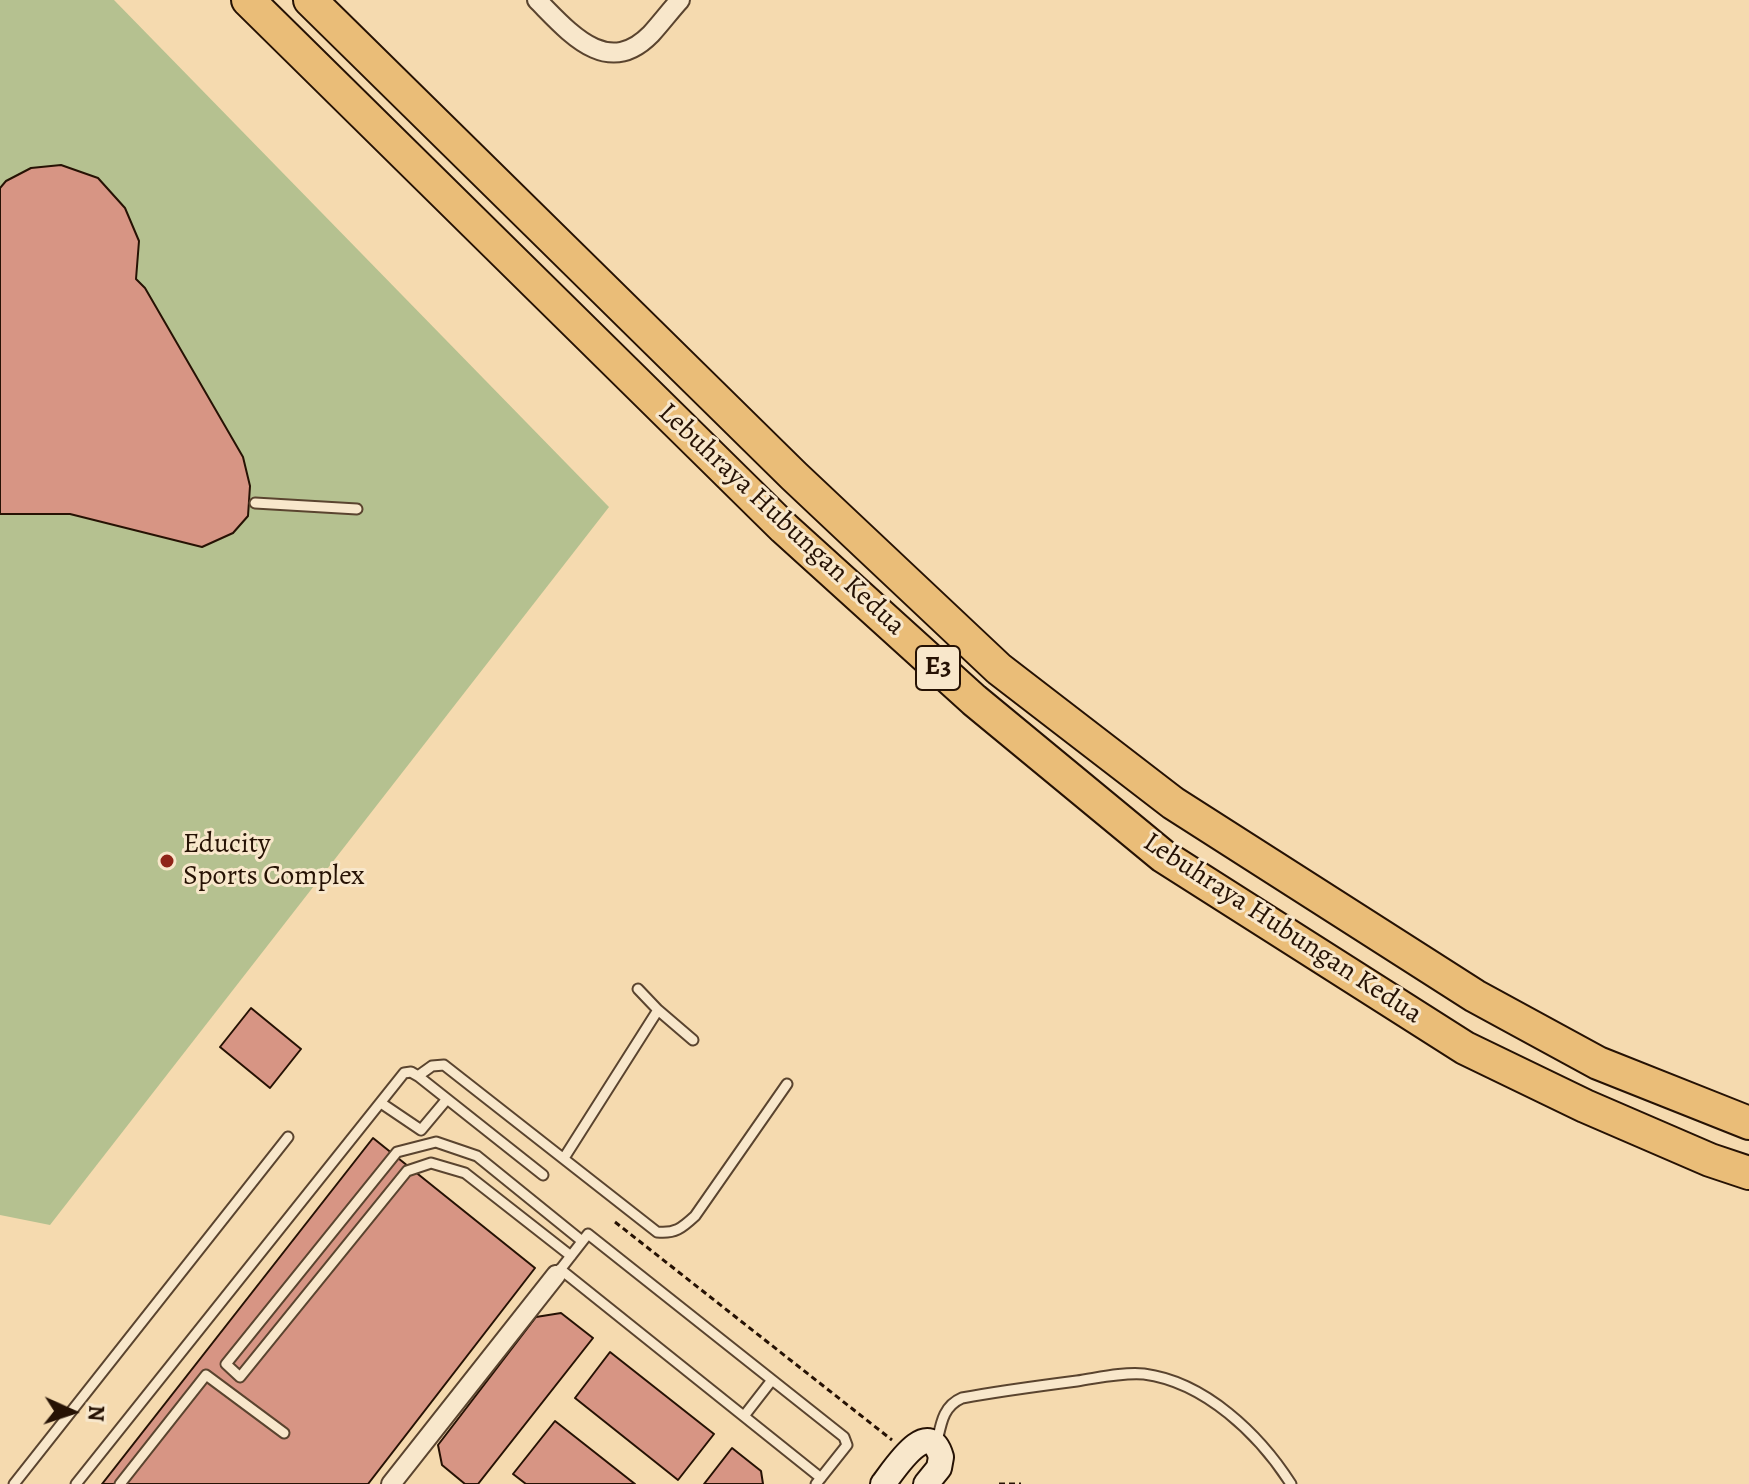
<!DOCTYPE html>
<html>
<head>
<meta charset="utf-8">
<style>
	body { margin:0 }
	#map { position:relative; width:1749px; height:1484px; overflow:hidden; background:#f5daaf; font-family:Alegreya,serif }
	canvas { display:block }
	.north { position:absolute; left:32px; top:1372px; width:80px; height:80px; -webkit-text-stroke:6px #f8e7cb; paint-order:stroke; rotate:93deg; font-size:22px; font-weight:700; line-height:32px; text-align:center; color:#261204 }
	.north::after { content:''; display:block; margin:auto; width:28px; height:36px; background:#261204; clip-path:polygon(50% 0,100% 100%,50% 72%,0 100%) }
</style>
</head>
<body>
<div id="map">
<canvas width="1749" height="1484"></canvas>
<div class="north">N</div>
</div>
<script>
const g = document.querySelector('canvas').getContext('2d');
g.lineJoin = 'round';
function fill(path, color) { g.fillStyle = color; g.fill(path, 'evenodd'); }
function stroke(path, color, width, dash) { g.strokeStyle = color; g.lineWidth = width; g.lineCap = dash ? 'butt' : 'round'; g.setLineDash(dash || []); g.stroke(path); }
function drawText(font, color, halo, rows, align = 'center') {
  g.font = font + ' Alegreya,serif'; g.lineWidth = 6; g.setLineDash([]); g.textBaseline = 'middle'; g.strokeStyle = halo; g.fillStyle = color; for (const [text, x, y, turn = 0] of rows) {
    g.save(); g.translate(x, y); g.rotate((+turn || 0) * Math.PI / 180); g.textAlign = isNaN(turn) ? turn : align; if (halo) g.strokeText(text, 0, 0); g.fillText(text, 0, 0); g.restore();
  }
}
fill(new Path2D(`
	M0,0H114L609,507L50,1225L0,1215Z`), '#b5c190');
const building = new Path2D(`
	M61,165L98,178L125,208L139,241L136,279L145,288L243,457L250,486L248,516L233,533L202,547L70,514H0V188L6,181L31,168Z
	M251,1008L301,1049L270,1088L220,1047Z
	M373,1138L535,1268L368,1484H102Z
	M561,1313L593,1338L478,1484H465L442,1465L438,1445L536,1317Z
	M610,1352L714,1434L678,1480L575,1398Z
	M555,1421L635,1484H526L513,1474Z
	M732,1448L761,1471L763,1484H704Z`);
fill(building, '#d79584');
stroke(building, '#261204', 2);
const lane = new Path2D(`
	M255,503L357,509
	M638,989L658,1010L693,1040
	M418,1076L432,1066L444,1065L657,1232C675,1234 682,1228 695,1216L787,1084
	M381,1103L421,1130L447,1099
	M564,1158L658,1010
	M571,1256L465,1173L431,1163L407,1171L240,1377L226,1364L397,1152L436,1142L477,1156L582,1241
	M560,1269L821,1478
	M556,1275L588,1234L844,1437L847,1445L816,1484
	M744,1416L772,1380
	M937,1442C941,1424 943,1406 962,1398C1000,1391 1038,1386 1077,1381C1098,1378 1122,1372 1144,1374C1205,1382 1259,1434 1291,1484
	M14,1484L288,1137
	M76,1484L404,1073L411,1072L418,1076L543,1175
	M120,1484L206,1375L284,1433`);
const street = new Path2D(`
	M537,0C569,32 607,79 651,34C661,23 670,11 680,0
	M391,1484L556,1275`);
const secondary = new Path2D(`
	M883,1484C894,1470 929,1414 941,1457L939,1468L926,1484`);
const highway = new Path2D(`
	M248,0L784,528L974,700L1163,856L1465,1048L1585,1106L1710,1160L1749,1173
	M310,0L794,476L999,669L1173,803L1475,996L1598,1063L1749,1123`);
stroke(lane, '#5a442f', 13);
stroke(street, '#5a442f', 22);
stroke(secondary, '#261204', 28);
stroke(highway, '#261204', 36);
stroke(new Path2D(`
	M615,1222L892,1440
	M999,1484H1021`), '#261204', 3, [6, 4]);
stroke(lane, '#f8e7cb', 9);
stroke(street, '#f8e7cb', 18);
stroke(secondary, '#f8e7cb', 24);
stroke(highway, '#eabd78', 32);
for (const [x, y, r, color] of [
	[167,861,8,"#8f2418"]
]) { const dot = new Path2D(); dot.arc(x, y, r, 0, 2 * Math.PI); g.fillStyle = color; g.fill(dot); stroke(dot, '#f8e7cb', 3); }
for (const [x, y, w] of [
	[938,668,44]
]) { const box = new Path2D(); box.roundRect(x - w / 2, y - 22, w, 44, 6); g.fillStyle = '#f8e7cb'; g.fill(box); stroke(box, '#261204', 2); }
drawText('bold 26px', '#261204', null, [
	["E3",938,668]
]);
drawText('28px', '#261204', '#f8e7cb', [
	["Lebuhraya Hubungan Kedua",781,520,43],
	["Lebuhraya Hubungan Kedua",1282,929,33]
]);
drawText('28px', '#261204', '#f8e7cb', [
	["Educity",183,845],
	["Sports Complex",183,877]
], 'left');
</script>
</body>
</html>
